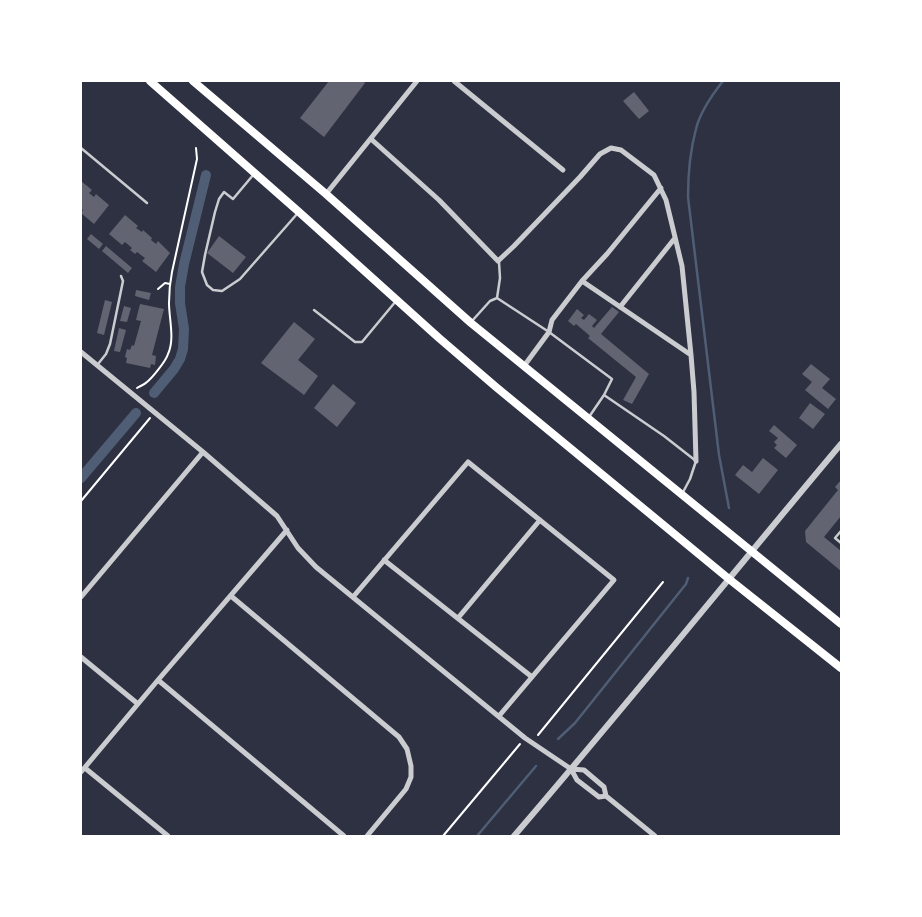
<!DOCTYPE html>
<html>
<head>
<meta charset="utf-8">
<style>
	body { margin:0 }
	#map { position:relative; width:922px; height:917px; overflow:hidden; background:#2d3142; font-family:Manrope,sans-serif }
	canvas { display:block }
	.frame { position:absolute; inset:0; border:82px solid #fff; pointer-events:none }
</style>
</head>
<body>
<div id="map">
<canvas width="922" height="917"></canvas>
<div class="frame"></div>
</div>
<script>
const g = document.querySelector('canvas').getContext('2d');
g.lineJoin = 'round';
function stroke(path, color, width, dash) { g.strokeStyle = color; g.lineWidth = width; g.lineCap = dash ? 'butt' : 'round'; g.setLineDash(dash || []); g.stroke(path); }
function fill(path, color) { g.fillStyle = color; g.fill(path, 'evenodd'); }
stroke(new Path2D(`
	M723,81C712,95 700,112 696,129C690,151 688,174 688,197L719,455L729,508
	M558,739L575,723L686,584L688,578
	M477,836L536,766`), '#4f5d75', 2.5);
stroke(new Path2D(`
	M154,393L174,369L180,359L183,349L184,329L180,303V287L184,264L206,175
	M81,478L136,413`), '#4f5d75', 10);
fill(new Path2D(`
	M329,81H363L365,83L324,137L300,118Z
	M634,92L649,111L639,119L623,101Z
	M81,181L92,190L89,193L94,197L96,194L109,205L94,224L81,213L83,210L81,208Z
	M125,215L138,226L136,228L142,232L143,230L152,238L151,240L156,244L158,241L170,253L156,272L142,261L145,258L137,252L135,254L130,250L132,248L125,242L122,245L109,234Z
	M91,234L103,244L99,249L87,239Z
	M219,236L246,257L233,273L207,253Z
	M106,246L132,268L128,273L102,251Z
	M136,290L151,293L149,300L135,296Z
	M105,300L112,302L104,335L97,333Z
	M140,304L164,309L152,355L156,356L155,365L151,364L150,368L126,363L127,358L125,357L127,349L130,350L132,345L134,346L141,321L136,320Z
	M124,306L131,308L127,322L120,321Z
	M612,307L619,312L601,334L649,374L632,404L623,400L636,377L588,338L590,336L576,324L574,326L568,321L577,309L584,315L581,318L584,320L589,314L597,320L592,326L594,328Z
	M294,322L315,339L298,360L318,376L304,395L261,363Z
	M119,328L126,330L120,352L114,351Z
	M811,364L830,379L822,388L836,399L828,409L805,390L812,382L802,374Z
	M333,384L356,403L337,427L314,408Z
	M810,403L825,414L813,429L799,418Z
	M774,425L797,445L786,458L774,448L777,445L774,442L778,438L769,431Z
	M763,458L778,470L759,494L735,475L743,465L752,472Z
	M841,480V516L824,537L841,551V571L806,542L805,531L838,490L835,487Z`), '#626471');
stroke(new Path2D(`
	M158,289L165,283L170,284
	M137,388C140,386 144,385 147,382C152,378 166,361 168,354C175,339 169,319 169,303C169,293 170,282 172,272L197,159L196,148
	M81,501L150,418
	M538,735L663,582
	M443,836L520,744`), '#fff', 2);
stroke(new Path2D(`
	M81,148L147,203
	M254,174L233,199L224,192L219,199L215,212L205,255L202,272L207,285L213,290L222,291L240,279L297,214
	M497,298L500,278L499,262
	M314,310L355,342H362L396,301
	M472,321L490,301L497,298L549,332L612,379L604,395L589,417
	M98,364L106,354L110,344L123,281L121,276
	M604,395L664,436L696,461L690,479L682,494
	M841,531L835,538L841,543`), '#caccd0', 2.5);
stroke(new Path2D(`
	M454,81L563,170
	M371,139L439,200L498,261L514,246L580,177L600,154L611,148L621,150L654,175L666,200L682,266L691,355
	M326,194L417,81
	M582,281L691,355L694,392L696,461
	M620,307L675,238
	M81,352L203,452L277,516L298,548L316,567L525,738L571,769L577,780L599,797L606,796L604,787L584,770L571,769
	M524,366L549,332L552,320L582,281L607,254L661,188
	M384,560L532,677
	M231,596L399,737L407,749L411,766V777L406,789L367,836
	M81,597L203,452
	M353,597L468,462L614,580L499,716
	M458,618L540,520
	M81,657L138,704
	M158,680L344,836
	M85,768L168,836
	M81,772L158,680L287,530
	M606,796L655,836`), '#caccd0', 5);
stroke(new Path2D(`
	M514,836C625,707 732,574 841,444`), '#caccd0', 6);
stroke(new Path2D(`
	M150,81L299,212L439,338L496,387L729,579L841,668
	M193,81L326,194L471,323L841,624`), '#fff', 8);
</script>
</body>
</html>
